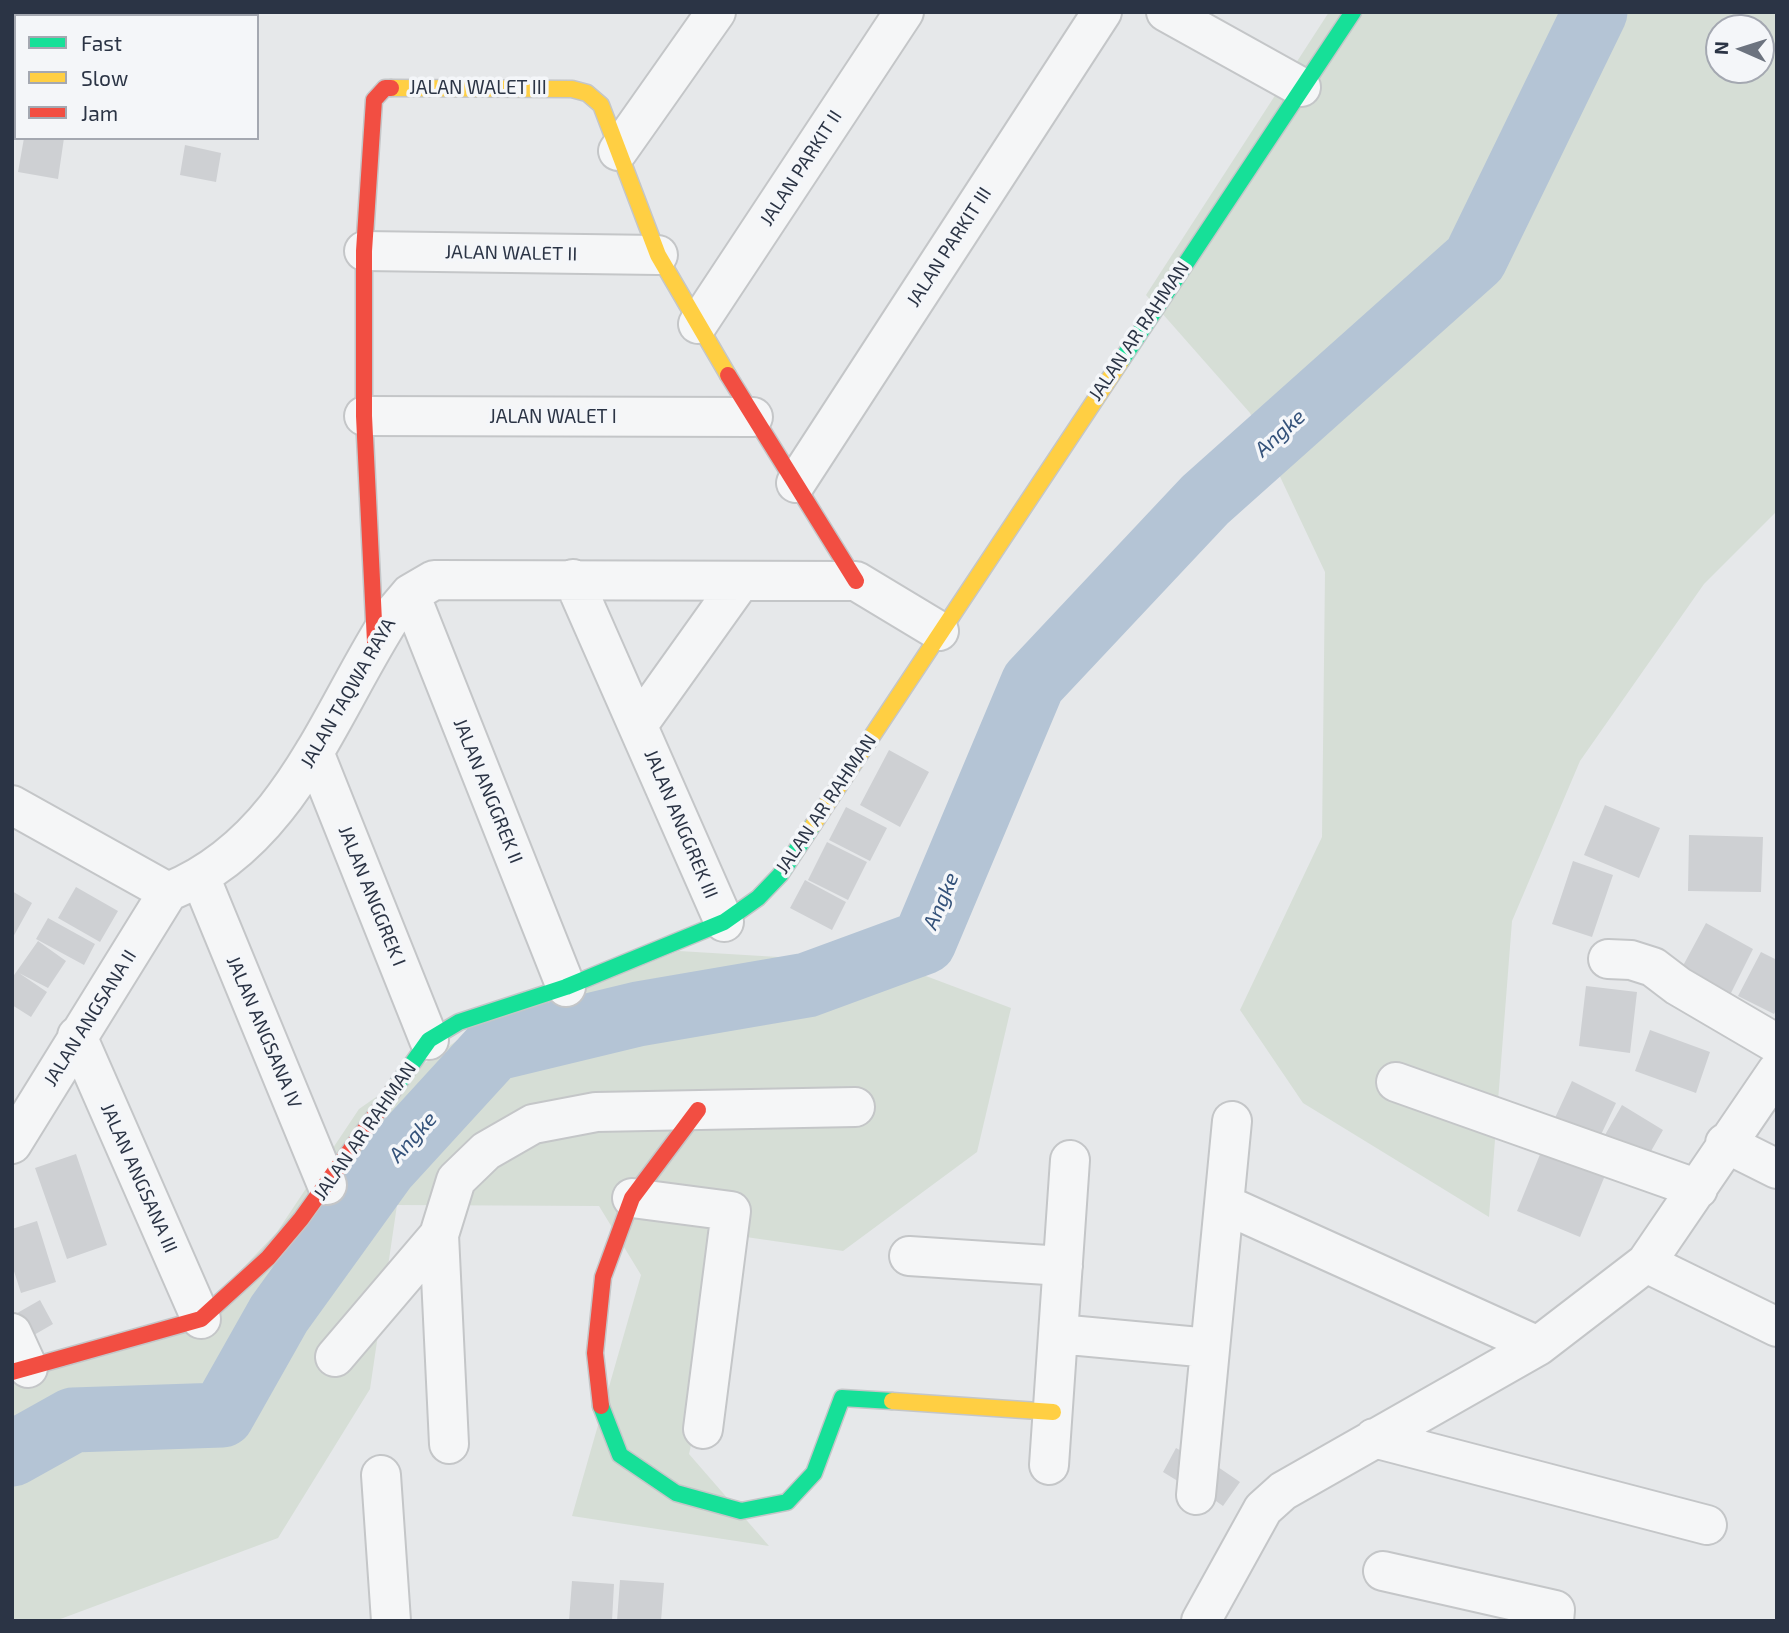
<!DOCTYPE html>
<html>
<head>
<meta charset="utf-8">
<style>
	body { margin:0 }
	#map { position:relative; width:1789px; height:1633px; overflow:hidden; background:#e6e8ea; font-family:"Exo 2",sans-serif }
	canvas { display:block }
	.frame { position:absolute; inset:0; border:14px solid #2b3445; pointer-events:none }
	.legend { position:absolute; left:14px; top:14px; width:245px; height:126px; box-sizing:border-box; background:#f4f6f9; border:2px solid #a4a8b1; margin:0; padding:9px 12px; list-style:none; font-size:21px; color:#2b3445 }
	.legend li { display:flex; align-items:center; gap:14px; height:35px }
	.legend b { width:35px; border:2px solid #a4a8b1 }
	.north { position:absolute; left:1705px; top:14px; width:70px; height:70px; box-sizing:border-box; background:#f4f6f9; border:2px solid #a4a8b1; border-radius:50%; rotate:273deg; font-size:19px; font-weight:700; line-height:28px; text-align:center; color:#2b3445 }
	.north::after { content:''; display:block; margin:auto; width:24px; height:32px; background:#6c737f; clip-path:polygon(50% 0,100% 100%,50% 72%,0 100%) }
</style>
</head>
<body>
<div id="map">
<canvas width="1789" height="1633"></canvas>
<div class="frame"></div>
<ul class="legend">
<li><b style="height:9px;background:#16e098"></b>Fast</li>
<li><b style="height:9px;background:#ffcf43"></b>Slow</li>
<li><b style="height:9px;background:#f24e42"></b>Jam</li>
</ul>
<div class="north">N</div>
</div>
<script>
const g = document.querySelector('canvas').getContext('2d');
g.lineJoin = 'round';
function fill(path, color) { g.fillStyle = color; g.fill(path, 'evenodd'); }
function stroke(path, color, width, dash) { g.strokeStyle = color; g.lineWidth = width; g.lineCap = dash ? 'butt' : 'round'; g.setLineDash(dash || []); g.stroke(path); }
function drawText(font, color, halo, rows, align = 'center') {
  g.font = font + ' "Exo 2",sans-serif'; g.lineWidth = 7; g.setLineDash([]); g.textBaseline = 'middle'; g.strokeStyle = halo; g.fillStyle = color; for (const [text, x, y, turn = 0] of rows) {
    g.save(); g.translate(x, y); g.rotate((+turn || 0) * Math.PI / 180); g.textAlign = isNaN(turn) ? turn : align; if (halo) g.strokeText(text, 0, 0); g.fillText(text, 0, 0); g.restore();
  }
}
fill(new Path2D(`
	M1329,12H1777V511L1704,584L1580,761L1512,921L1489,1217L1303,1103L1240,1010L1322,837L1325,572L1250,413L1146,295ZM1719,28H1761V70H1719Z
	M679,951L894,964L1011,1008L977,1152L843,1251L739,1236L689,1454L769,1546L572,1516L641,1275L599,1206L397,1205L370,1389L278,1538L55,1621H12V1371L181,1333L277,1232L359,1109L465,1035Z`), '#d6ded6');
stroke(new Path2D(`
	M12,1454L73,1420L222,1415L279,1314L385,1167L493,1049L638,1014L807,985L924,942L1033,683L1205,500L1475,259L1595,12`), '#b4c4d5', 65);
fill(new Path2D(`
	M24,138H64L58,179L18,172Z
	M185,145L221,153L216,182L180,175Z
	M889,750L929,772L900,827L860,805Z
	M1605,805L1660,828L1639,878L1584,855Z
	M846,807L887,828L870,861L829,840Z
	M1689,835L1763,837L1761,892L1688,891Z
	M827,842L867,862L848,900L808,880Z
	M1573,861L1613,875L1592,937L1552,924Z
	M805,880L846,902L832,930L790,908Z
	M76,887L118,911L100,942L58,918Z
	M12,891L32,903L12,939Z
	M48,918L95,944L84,965L36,939Z
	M1706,923L1753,949L1727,1001L1678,975Z
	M38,941L66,961L48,988L19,973L47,992L31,1017L12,1005V978Z
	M1761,952L1777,960V1008L1774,1014L1738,996Z
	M1586,986L1637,992L1630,1053L1579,1046Z
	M1650,1030L1710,1052L1696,1093L1635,1071Z
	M1572,1081L1616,1103L1598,1141L1554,1120Z
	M1622,1105L1663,1130L1646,1160L1605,1135Z
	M1543,1147L1606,1173L1580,1237L1517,1211Z
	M76,1154L107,1245L67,1259L35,1168Z
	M37,1221L56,1282L21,1293L12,1265V1229Z
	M40,1300L53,1324L20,1343L12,1316Z
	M1176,1448L1194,1458L1181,1483L1163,1472Z
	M1215,1465L1240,1482L1223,1506L1199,1489Z
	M620,1580L664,1583L661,1621H617Z
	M572,1581L614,1584L612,1621H569Z`), '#ced0d3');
const lane = new Path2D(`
	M12,45L16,46`);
const street = new Path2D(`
	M1166,12L1301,87
	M618,151L716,12
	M364,251L658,255
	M698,324L904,12
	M364,416L753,417
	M796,483L1102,12
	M573,579L724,922
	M410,594L566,987
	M638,725L740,582
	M314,752L429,1040
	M12,805L168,892C289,843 328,715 393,614L410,594L434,580L856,581L939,631
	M201,879L327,1185
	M1608,959L1631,960L1653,967L1678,986L1777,1044
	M77,1036L201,1319
	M1396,1082L1698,1189
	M1725,1143L1777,1169
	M12,1144L168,892
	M632,1198L731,1211L703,1429
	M1224,1204L1538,1346
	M439,1235L449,1444
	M909,1256L1063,1266
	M1646,1263L1777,1327
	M12,1333L28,1368
	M1058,1334L1210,1348
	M335,1357L439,1235L456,1180L486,1151L533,1124L596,1112L855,1107
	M1374,1438L1707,1525
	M1049,1465L1070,1160
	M381,1475L391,1621
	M1196,1495L1232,1121
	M1383,1571L1555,1610L1554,1621
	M1201,1621L1263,1509L1283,1491L1538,1346L1646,1263L1777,1071`);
const fast = new Path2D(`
	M1121,361L1353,12
	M397,1085L429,1040L459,1022L566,987L724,922L758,898L780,875L813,825
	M601,1406L620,1455L676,1493L741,1511L787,1502L814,1473L842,1398L892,1401`);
const slow = new Path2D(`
	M391,88L572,89L587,93L601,105L658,255L728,375
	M813,825L1121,361
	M892,1401L1053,1412`);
const jam = new Path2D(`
	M728,375L856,581
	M375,642L364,416V251L374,100L385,88H391
	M12,1372L201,1319L268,1258L301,1219L397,1085
	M601,1406L595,1353L603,1277L632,1198L698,1110`);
stroke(lane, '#c4c6c8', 24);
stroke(street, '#c4c6c8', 42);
stroke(fast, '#c4c6c8', 19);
stroke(slow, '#c4c6c8', 19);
stroke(jam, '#c4c6c8', 19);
stroke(lane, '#f5f6f7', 21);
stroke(street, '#f5f6f7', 38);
stroke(fast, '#16e098', 16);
stroke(slow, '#ffcf43', 16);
stroke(jam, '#f24e42', 16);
drawText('19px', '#2b3445', '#f4f6f9', [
	["JALAN WALET III",478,88],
	["JALAN PARKIT II",801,168,-57],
	["JALAN PARKIT III",949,247,-57],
	["JALAN WALET II",511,253,1],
	["JALAN AR RAHMAN",1139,331,-56],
	["JALAN WALET I",553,417],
	["JALAN TAQWA RAYA",348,693,-60],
	["JALAN ANGGREK II",488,791,68],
	["JALAN AR RAHMAN",826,804,-56],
	["JALAN ANGGREK III",681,824,67],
	["JALAN ANGGREK I",372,896,68],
	["JALAN ANGSANA II",90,1018,-58],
	["JALAN ANGSANA IV",264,1032,67],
	["JALAN AR RAHMAN",365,1131,-55],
	["JALAN ANGSANA III",139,1178,66]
]);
drawText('italic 21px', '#34527a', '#f4f6f9', [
	["Angke",1280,433,-42],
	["Angke",941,901,-67],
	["Angke",413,1137,-48]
]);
</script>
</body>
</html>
